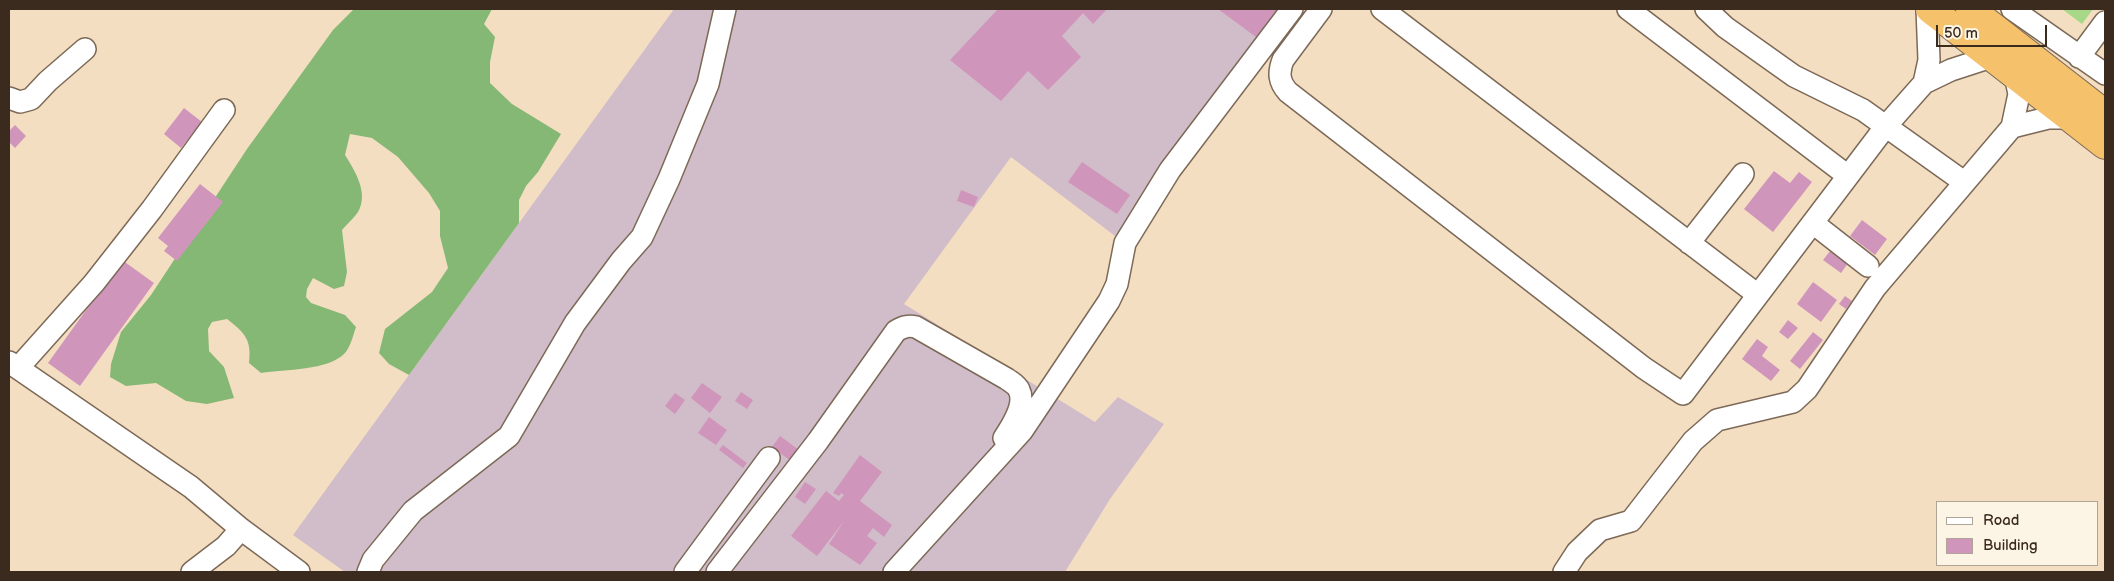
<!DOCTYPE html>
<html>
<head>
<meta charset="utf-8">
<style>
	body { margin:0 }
	#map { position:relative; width:2114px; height:581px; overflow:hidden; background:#f4dec1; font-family:"Balsamiq Sans",sans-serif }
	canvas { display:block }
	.frame { position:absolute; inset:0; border:10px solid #3b2a1e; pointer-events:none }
	.legend { position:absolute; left:1936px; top:501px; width:162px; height:65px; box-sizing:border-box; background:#fcf5e5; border:1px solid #afa495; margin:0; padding:6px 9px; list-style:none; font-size:15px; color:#3b2a1e }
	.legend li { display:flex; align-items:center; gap:10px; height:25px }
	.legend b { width:25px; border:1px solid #afa495 }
	.scale { position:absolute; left:1936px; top:25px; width:111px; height:22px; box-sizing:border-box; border:2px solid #3b2a1e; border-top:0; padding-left:6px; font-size:15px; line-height:18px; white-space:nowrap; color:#3b2a1e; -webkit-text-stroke:4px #fcf5e5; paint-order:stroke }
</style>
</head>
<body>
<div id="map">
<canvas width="2114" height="581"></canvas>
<div class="frame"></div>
<ul class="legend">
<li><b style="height:6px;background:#fff"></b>Road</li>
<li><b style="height:14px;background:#d095bb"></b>Building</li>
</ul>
<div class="scale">50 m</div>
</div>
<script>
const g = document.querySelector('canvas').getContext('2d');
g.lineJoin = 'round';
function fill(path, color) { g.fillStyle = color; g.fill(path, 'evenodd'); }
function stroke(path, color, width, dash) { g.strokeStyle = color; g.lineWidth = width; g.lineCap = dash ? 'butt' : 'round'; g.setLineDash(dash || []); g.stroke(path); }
fill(new Path2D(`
	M674,9H1286L1115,236L1011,157L904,304L1095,422L1118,397L1164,424L1110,499L1065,572H345L293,535Z`), '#d1bdc9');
fill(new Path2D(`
	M2062,9H2093L2082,24Z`), '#a6d887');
fill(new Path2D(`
	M354,9H492L484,24L495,37L490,62V83L512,104L561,134L538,172L526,186L519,200V223L409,375L389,364L379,353L385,329L432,292L448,268L440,236V211L429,193L398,157L372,138L350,134L345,155C355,171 369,193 358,212C354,218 347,224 342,230L347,272L344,286L334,289L313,278L307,289L306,297L311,303L345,315L356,327C353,335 351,346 345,353C328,371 285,369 261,373L249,363C252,340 245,333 227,319L212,322L208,329L209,351L224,367L234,398L207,404L186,401L156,383L126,386L110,377L111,364L121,332L151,295L247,149L333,30Z`), '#84b874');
fill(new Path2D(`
	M998,9H1107L1093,24L1083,13L1062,36L1081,57L1048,90L1028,71L1001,101L950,60Z
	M1218,9H1277L1256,37Z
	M184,108L202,122L181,148L164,134Z
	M15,125L26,136L15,148L9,142V131Z
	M1082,162L1130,195L1117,214L1068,182Z
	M1774,171L1790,183L1799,172L1812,182L1773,232L1744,209Z
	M200,184L223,202L177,261L164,251L168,246L158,238Z
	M961,190L978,197L974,207L957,201Z
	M1862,220L1887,239L1875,255L1850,236Z
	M1834,246L1851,259L1841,273L1823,260Z
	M122,260L154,283L80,386L48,363Z
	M1813,282L1837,300L1821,322L1797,304Z
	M1845,296L1852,301L1846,309L1839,304Z
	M1788,320L1798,328L1788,339L1779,332Z
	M1813,332L1823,340L1800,369L1790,361Z
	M1757,339L1768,347L1762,356L1780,370L1771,381L1742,359Z
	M702,383L722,397L710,413L691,398Z
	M741,392L753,400L747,409L735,401Z
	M675,393L685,400L675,414L665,406Z
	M709,417L727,430L716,445L698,433Z
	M780,436L799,450L791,461L772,447Z
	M723,445L747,463L743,468L719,450Z
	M860,455L882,472L860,501L892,525L884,537L873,528L867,536L877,543L860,565L829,544L844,521L817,556L791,536L826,491L839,501L844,495L841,493L839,496L833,493Z
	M805,482L816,489L805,504L795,497Z`), '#d095bb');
const minor = new Path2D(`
	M1321,9L1283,60C1278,73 1279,82 1288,92L1644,368L1683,394L1886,126L1924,83L1951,70L1991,57
	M1382,9L1758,295
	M1628,9L1848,176
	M1706,9L1725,27L1794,76L1863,110L1964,182
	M2012,9L2105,74
	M2079,57L2105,22
	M1924,83L1929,60L1927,9
	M9,98L20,102L31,99L48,81L85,49
	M2012,127L2048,118H2070
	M1813,223L1868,266
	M1689,243L1743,174
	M9,362L191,487L241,529L299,572
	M18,368L94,283L152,209L224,110
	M192,572L226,546L241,529
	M368,572L373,560L413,511L509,436L575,323L621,261L642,237L669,179L708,84L725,9
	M685,572L769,458
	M717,572L818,441L896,331C903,327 908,325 916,327L1007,379C1011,382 1017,385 1019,390C1026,404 1012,426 1004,438
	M894,572L1022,431L1109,301L1117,284L1125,243L1170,170L1292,9
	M1564,572L1577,552L1600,530L1631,521L1693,441L1717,420L1793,402L1807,389L1875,288L2012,127L2019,94L2015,75`);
const highway = new Path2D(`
	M1930,9L2105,145
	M1970,9L2105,114`);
stroke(minor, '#7c6957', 24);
stroke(highway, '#7c6957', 30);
stroke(minor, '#fff', 21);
stroke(highway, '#f5c16b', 28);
</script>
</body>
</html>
